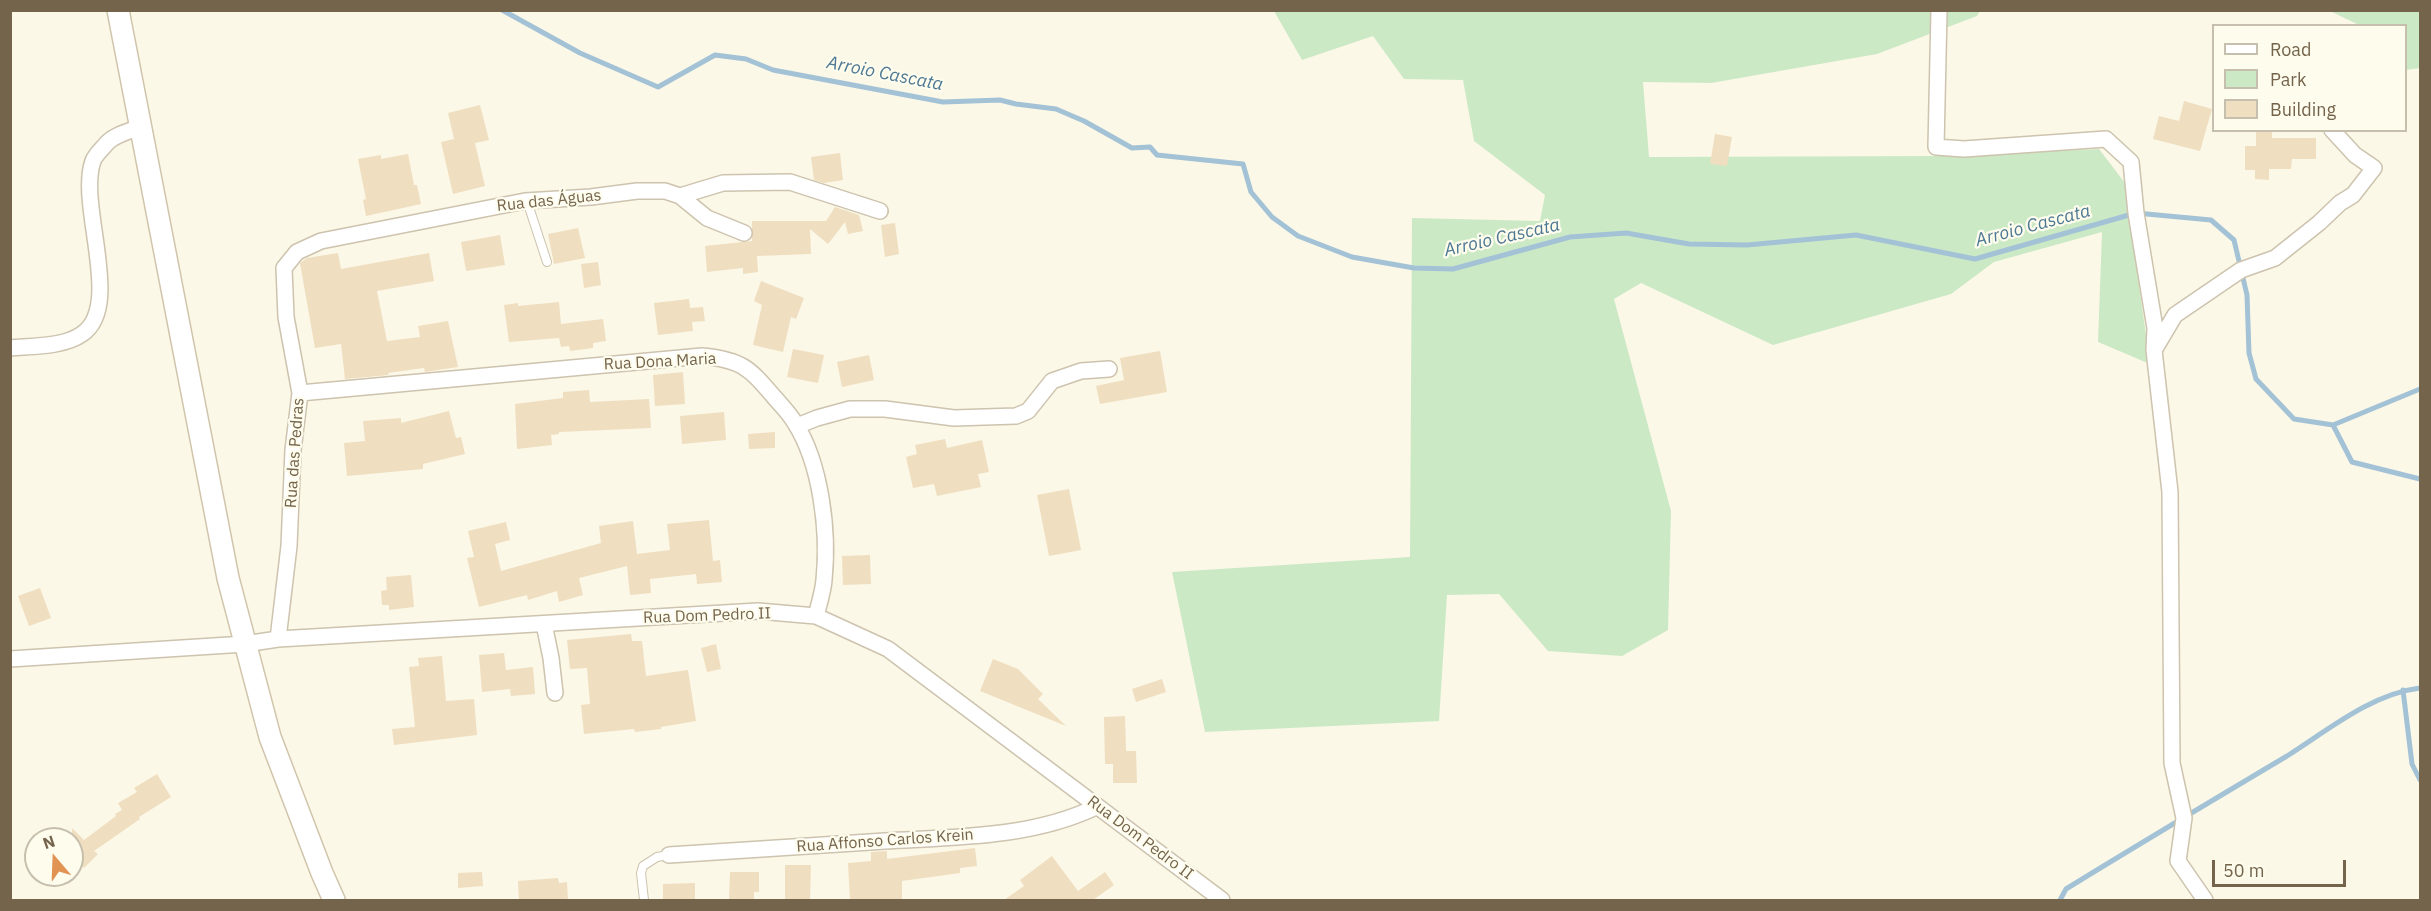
<!DOCTYPE html>
<html>
<head>
<meta charset="utf-8">
<style>
	body { margin:0 }
	#map { position:relative; width:2431px; height:911px; overflow:hidden; background:#fbf8e7; font-family:"IBM Plex Sans",sans-serif }
	canvas { display:block }
	.frame { position:absolute; inset:0; border:12px solid #74644c; pointer-events:none }
	.legend { position:absolute; left:2212px; top:24px; width:195px; height:108px; box-sizing:border-box; background:#fefced; border:2px solid #c7bfad; margin:0; padding:8px 10px; list-style:none; font-size:18px; color:#74644c }
	.legend li { display:flex; align-items:center; gap:12px; height:30px }
	.legend b { width:30px; border:2px solid #c7bfad }
	.north { position:absolute; left:24px; top:827px; width:60px; height:60px; box-sizing:border-box; background:#fefced; border:2px solid #c7bfad; border-radius:50%; rotate:341deg; font-size:16px; font-weight:700; line-height:24px; text-align:center; color:#74644c }
	.north::after { content:''; display:block; margin:auto; width:21px; height:27px; background:#e09352; clip-path:polygon(50% 0,100% 100%,50% 72%,0 100%) }
	.scale { position:absolute; left:2212px; top:860px; width:134px; height:27px; box-sizing:border-box; border:3px solid #74644c; border-top:0; padding-left:8px; font-size:18px; line-height:21px; white-space:nowrap; color:#74644c; -webkit-text-stroke:4px #fefced; paint-order:stroke }
</style>
</head>
<body>
<div id="map">
<canvas width="2431" height="911"></canvas>
<div class="frame"></div>
<ul class="legend">
<li><b style="height:8px;background:#fff"></b>Road</li>
<li><b style="height:16px;background:#cce9c6"></b>Park</li>
<li><b style="height:16px;background:#f0dec0"></b>Building</li>
</ul>
<div class="north">N</div>
<div class="scale">50 m</div>
</div>
<script>
const g = document.querySelector('canvas').getContext('2d');
g.lineJoin = 'round';
function fill(path, color) { g.fillStyle = color; g.fill(path, 'evenodd'); }
function stroke(path, color, width, dash) { g.strokeStyle = color; g.lineWidth = width; g.lineCap = dash ? 'butt' : 'round'; g.setLineDash(dash || []); g.stroke(path); }
function drawText(font, color, halo, rows, align = 'center') {
  g.font = font + ' "IBM Plex Sans",sans-serif'; g.lineWidth = 4.5; g.setLineDash([]); g.textBaseline = 'middle'; g.strokeStyle = halo; g.fillStyle = color; for (const [text, x, y, turn = 0] of rows) {
    g.save(); g.translate(x, y); g.rotate((+turn || 0) * Math.PI / 180); g.textAlign = isNaN(turn) ? turn : align; if (halo) g.strokeText(text, 0, 0); g.fillText(text, 0, 0); g.restore();
  }
}
fill(new Path2D(`
	M1274,11H1980L1977,16L1877,54L1711,83L1643,82L1649,157L1935,156L2099,149L2125,183L2150,364L2098,342L2102,232L1994,262L1951,294L1773,345L1641,283L1614,299L1671,511L1668,630L1622,656L1548,651L1499,594L1447,595L1439,721L1205,732L1172,572L1410,557L1412,218L1540,221L1545,195L1474,141L1463,80L1404,79L1373,36L1302,60Z
	M2330,11H2420V68L2406,70V26L2359,25Z`), '#cce9c6');
stroke(new Path2D(`
	M502,10L580,53L658,87L715,55L746,59L773,70L943,102L1000,100L1016,104L1056,109L1084,121L1132,148L1150,147L1157,155L1243,164L1251,192L1272,217L1298,236L1352,257L1414,268L1453,269L1570,237L1626,233L1689,244L1747,245L1856,235L1975,259L2136,213L2211,220L2234,240L2247,295L2249,353L2256,379L2294,419L2333,425
	M2420,389L2333,425L2352,462L2420,479
	M2403,690L2412,764L2420,780
	M2060,900L2066,889C2139,844 2213,800 2287,756C2328,730 2371,694 2420,688`), '#a3c2d6', 5);
fill(new Path2D(`
	M2184,101L2212,109L2200,151L2153,139L2159,116L2179,121Z
	M480,105L489,140L475,143L485,186L453,194L441,142L454,139L448,113Z
	M2256,130H2272V138H2316V159H2292L2291,169H2269V180L2255,179V170H2245V146H2256Z
	M1715,134L1732,137L1727,166L1710,164Z
	M840,153L843,180L824,183L814,180L811,157Z
	M408,154L414,185H417L421,204L366,216L363,200L366,199L358,159L381,155V159Z
	M835,207L859,215L863,231L848,234L845,222L828,244L810,229L811,254L757,256L758,272L743,274V268L707,272L705,246L752,241V221H826Z
	M895,223L899,254L885,257L881,225Z
	M578,228L585,258L554,264L548,234Z
	M500,235L505,265L466,271L461,242Z
	M338,253L341,269L429,253L434,281L377,291L387,341L420,337L418,326L448,321L458,367L425,372L424,368L388,373L389,375L345,379L341,344L315,348L300,263L307,258Z
	M598,262L601,285L584,288L581,264Z
	M761,281L804,298L796,319L791,317L783,352L753,345L762,305L754,301Z
	M689,299L690,308L703,307L705,321L692,322L693,331L658,335L654,303Z
	M559,302L561,324L603,319L606,341L593,343V348L570,351L569,346L561,347L559,338L509,342L504,305L518,303V306Z
	M793,349L824,355L818,383L787,377Z
	M1160,351L1167,392L1100,404L1096,386L1124,380L1120,358Z
	M869,355L874,380L842,387L837,362Z
	M683,372L685,404L655,406L653,375Z
	M589,390L590,402L649,399L651,428L559,432V434L551,435L552,445L517,449L515,404L563,398V392Z
	M449,411L456,438L461,437L465,454L423,464V469L347,476L344,443L365,441L363,421L401,418V423Z
	M724,412L726,440L682,444L680,416Z
	M775,432V448L749,449L748,434Z
	M945,439L947,448L982,440L989,472L978,474L981,487L937,496L934,484L913,488L906,457L917,454L915,445Z
	M1069,489L1081,550L1049,556L1037,495Z
	M709,520L713,561L720,560L722,582L697,584L696,574L650,579L651,593L630,595L627,566L579,578L583,595L559,602L557,591L528,600L527,595L479,607L467,558L474,557L468,531L506,522L510,540L495,544L501,571L601,543L599,526L633,521L637,554L670,550L667,524Z
	M870,555L871,584L843,585L842,556Z
	M411,575L414,607L389,610V605H382L381,591L387,590L386,577Z
	M40,588L51,618L29,626L18,596Z
	M631,634L632,641H642L646,676L688,670L696,721L661,727V729L635,732L634,729L584,734L581,705L590,704L587,668L570,669L567,640Z
	M716,644L721,669L707,672L701,648Z
	M504,653L506,670L533,667L535,694L511,696L510,689L482,692L479,655Z
	M442,656L446,701L474,699L477,735L394,745L392,729L415,727L409,667L419,666L418,658Z
	M993,659L1018,669L1043,694L1038,699L1066,726L980,691Z
	M1162,679L1166,692L1136,702L1132,689Z
	M1125,716L1126,751H1136L1137,783H1113V764H1105L1104,717Z
	M157,774L171,797L139,817L140,819L94,851L98,854L84,868L72,856V828L84,840L116,816L115,814L122,810L118,803L137,792L134,788Z
	M975,848L977,866L960,868V873L902,881V900H850L848,863L871,861V852L887,851V859Z
	M1052,856L1078,891L1105,872L1114,885L1093,900H1004L1024,886L1020,880Z
	M785,865H811L810,899H785Z
	M482,872L483,886L458,888V873Z
	M730,872H759V892H754V900H729Z
	M558,878L559,883L567,882L568,900H519L518,881Z
	M695,883V900H663V884Z`), '#f0dec0');
const service = new Path2D(`
	M527,201L547,262
	M644,900L641,873L643,866L657,857L669,855`);
const minor = new Path2D(`
	M1939,11L1936,147L1964,149L2106,139L2131,162L2136,213L2155,328L2154,350L2170,492L2172,763L2184,818L2178,861L2205,900
	M680,196L723,183L790,182L880,211
	M2156,347L2175,315L2241,270L2275,258L2319,223L2340,203L2353,195L2374,168L2355,155L2332,130
	M10,348C32,346 64,347 82,334C124,306 77,204 93,161C95,155 103,148 107,143C114,135 130,131 140,127
	M300,393L702,356C743,360 749,368 775,398C782,406 790,414 795,423C821,464 829,531 824,580C823,592 819,604 816,616
	M797,426L817,418L850,409H885L954,418L1016,416L1028,411L1052,381L1081,371L1109,369
	M544,624L551,658L555,693
	M278,639L289,546L293,450L300,393L286,317L284,268L297,252L321,241L525,201L591,197L637,191H665L680,196L707,218L744,233
	M10,659L245,644L278,639L758,611L816,616L888,649L1222,900
	M669,855C741,850 813,846 885,841C955,837 1031,838 1096,807`);
const secondary = new Path2D(`
	M118,10L228,578L270,737L322,873L334,900`);
stroke(service, '#cdc3ae', 10);
stroke(minor, '#cdc3ae', 18);
stroke(secondary, '#d0c4ab', 24);
stroke(service, '#fff', 8);
stroke(minor, '#fff', 15);
stroke(secondary, '#fff', 21);
drawText('16px', '#74644c', '#fefced', [
	["Rua das Águas",549,201,-6],
	["Rua Dona Maria",660,362,-3],
	["Rua das Pedras",295,453,-86],
	["Rua Dom Pedro II",707,616,-2],
	["Rua Dom Pedro II",1140,838,37],
	["Rua Affonso Carlos Krein",885,841,-4]
]);
drawText('italic 18px', '#4d7894', '#fefced', [
	["Arroio Cascata",885,74,11],
	["Arroio Cascata",2033,226,-15],
	["Arroio Cascata",1502,238,-13]
]);
</script>
</body>
</html>
